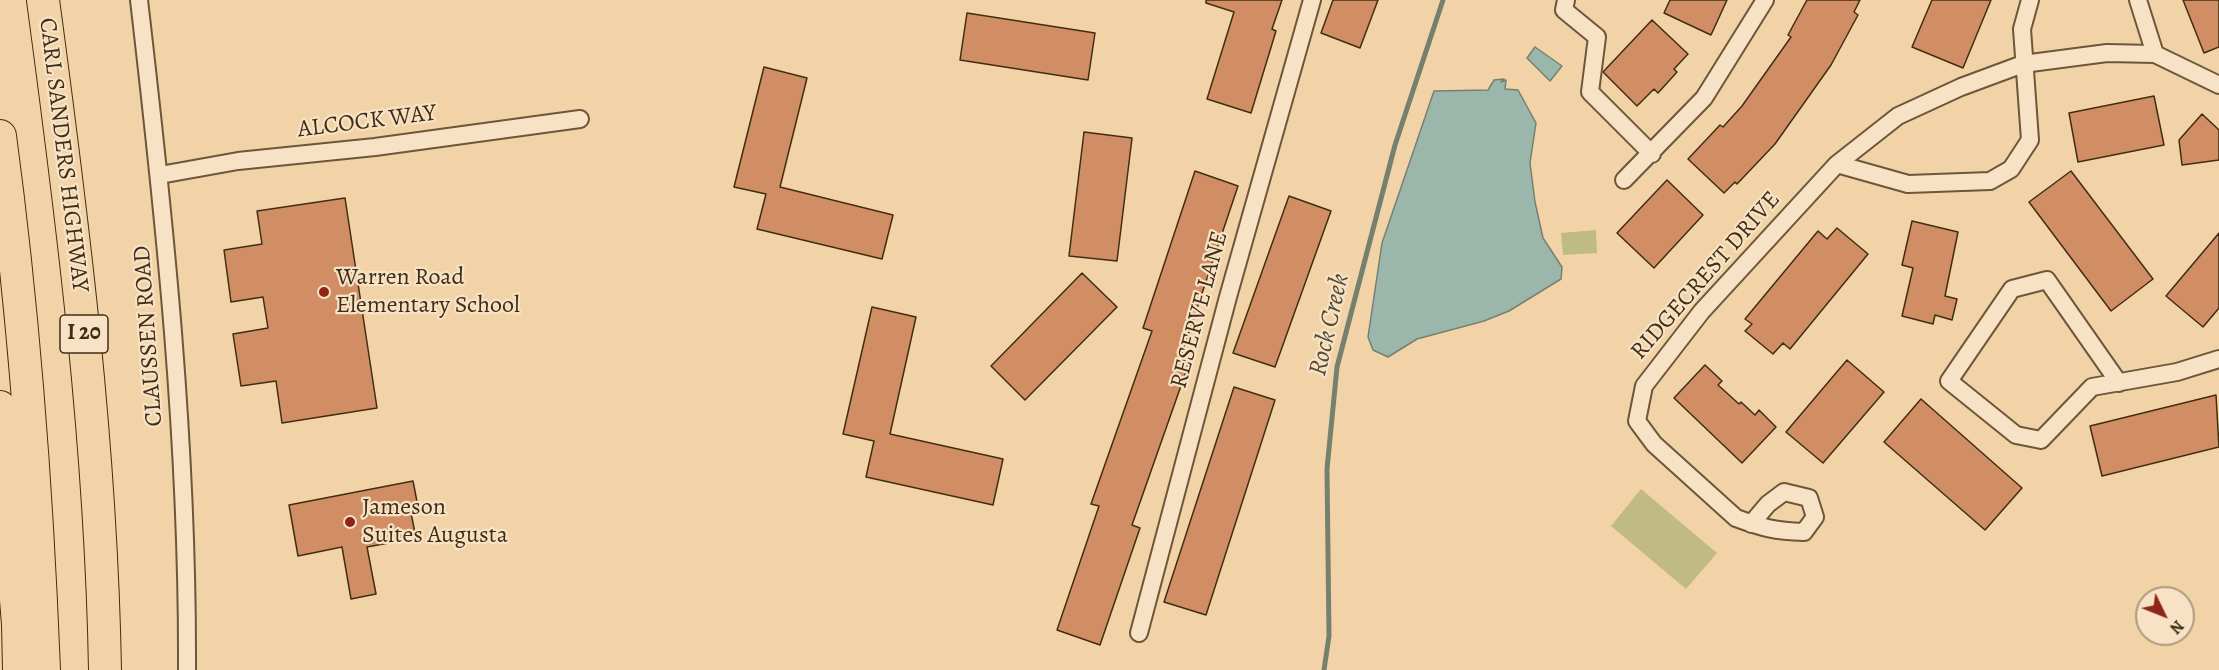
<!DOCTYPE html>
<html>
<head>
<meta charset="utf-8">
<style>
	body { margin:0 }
	#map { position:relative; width:2219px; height:670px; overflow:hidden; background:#f2d3a7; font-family:Alegreya,serif }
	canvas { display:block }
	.north { position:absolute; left:2135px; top:586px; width:60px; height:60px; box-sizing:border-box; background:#f7e2c6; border:2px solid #ae9a7f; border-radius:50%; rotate:133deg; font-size:16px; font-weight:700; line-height:24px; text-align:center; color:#402e14 }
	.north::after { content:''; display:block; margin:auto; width:21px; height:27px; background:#8f2418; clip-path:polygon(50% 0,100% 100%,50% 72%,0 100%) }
</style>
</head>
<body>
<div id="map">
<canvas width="2219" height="670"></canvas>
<div class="north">N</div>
</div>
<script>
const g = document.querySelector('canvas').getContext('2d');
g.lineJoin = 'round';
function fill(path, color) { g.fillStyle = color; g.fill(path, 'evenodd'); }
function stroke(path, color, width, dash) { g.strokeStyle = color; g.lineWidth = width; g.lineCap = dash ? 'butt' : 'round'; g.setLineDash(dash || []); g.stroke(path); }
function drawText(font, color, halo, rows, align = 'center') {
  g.font = font + ' Alegreya,serif'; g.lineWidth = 4.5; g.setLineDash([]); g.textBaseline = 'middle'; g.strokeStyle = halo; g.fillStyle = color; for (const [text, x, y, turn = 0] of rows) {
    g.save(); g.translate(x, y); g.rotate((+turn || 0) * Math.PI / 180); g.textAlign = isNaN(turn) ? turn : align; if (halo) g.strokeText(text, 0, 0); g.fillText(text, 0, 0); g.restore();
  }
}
fill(new Path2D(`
	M1596,230L1597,253L1563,255L1561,233Z
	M1641,489L1717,553L1686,589L1611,526Z`), '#c0bb83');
const water = new Path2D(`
	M1535,47L1562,66L1550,81L1527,58Z
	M1504,79L1501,82L1506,80L1505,89L1518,90L1536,123L1530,163L1535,202L1543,238L1562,267L1561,279L1509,311L1484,321L1417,339L1388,357L1373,350L1368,337L1382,243L1434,91L1488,90L1494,80Z`);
fill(water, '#9bb7ac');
stroke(water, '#77806f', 1.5);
stroke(new Path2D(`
	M1324,670L1329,636L1327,469L1337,367L1395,145L1443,0`), '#77806f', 5);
const building = new Path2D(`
	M1206,0H1282L1272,29L1276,31L1251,113L1207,99L1234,12L1206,3Z
	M1333,0H1378L1360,48L1321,33Z
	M1670,0H1727L1711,35L1664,13Z
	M1807,0H1860L1854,12L1858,15L1831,65L1775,144L1737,184L1735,182L1724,193L1688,159L1720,125L1723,127L1742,106L1791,37L1788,35Z
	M1932,0H1991L1963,68L1912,47Z
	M2183,0H2219V47L2204,53Z
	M967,13L1095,33L1088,80L960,60Z
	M1652,20L1688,54L1674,69L1677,72L1658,93L1654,89L1637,106L1603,72Z
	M764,67L807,78L780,187L893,215L882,259L757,229L766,194L734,187Z
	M2154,96L2164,145L2078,162L2069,113Z
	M2202,114L2219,130V160L2182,165L2179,140Z
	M1084,132L1132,138L1117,261L1069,256Z
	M1195,171L1238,186L1180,359L1189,363L1132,525L1140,528L1100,645L1057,630L1099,506L1091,504L1152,331L1143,328Z
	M2071,171L2153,279L2111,311L2029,202Z
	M1667,180L1703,215L1654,268L1617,233Z
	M1289,196L1331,211L1275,367L1233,353Z
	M345,198L377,408L282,423L276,381L241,386L233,334L268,328L263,297L231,302L224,250L262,244L257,211Z
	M1912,221L1958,232L1945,296L1957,299L1952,320L1935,315L1933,324L1902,316L1913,268L1902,265Z
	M1837,228L1868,254L1790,349L1783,343L1773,354L1745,331L1752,324L1745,319L1818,231L1827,239Z
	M2219,233V308L2203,327L2166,296Z
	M1082,273L1117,307L1025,400L991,366Z
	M872,307L916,317L890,434L1003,459L993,505L866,477L874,441L843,434Z
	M1847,360L1884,392L1823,463L1786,432Z
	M1705,365L1722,381L1718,385L1739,404L1741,402L1755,415L1759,410L1776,427L1742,463L1674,398Z
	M1234,387L1275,400L1206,615L1164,602Z
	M2216,395L2219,447L2102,476L2090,426Z
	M1921,399L2022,488L1985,530L1884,442Z
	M413,481L419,512L411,513L416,538L367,547L376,594L351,599L342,547L298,556L289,505Z`);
fill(building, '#d18d63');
stroke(building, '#402e14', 1.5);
const street = new Path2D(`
	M139,0C165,223 188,445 187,670
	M1566,0L1564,10L1597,37L1590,92L1652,154
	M2138,0L2155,54
	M1837,164L1908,184L1990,181L2011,169L2030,140L2022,29L2030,0
	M160,175L238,161L375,147L580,119
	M1624,180L1704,98L1765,0
	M2119,383L2047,280L2012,289L1949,381L2016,435L2041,440L2092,387L2177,372L2219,359
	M1751,524L1768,504L1784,492L1809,498L1815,517L1804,532C1775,531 1763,528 1736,518L1654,444L1637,421L1644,386L1702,311L1837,164L1898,116L1961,87L2023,64L2107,53L2155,54L2219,85
	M1139,633L1228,297L1312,0`);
const highway = new Path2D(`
	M43,0C73,223 101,445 105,670
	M0,136C24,314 37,491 44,670
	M0,407L18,624L19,670`);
stroke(street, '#6c5739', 20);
stroke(highway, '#402e14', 34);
stroke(street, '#f7e2c6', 16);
stroke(highway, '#f2d3a7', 32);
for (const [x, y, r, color] of [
	[324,292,6,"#8f2418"],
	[350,522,6,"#8f2418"]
]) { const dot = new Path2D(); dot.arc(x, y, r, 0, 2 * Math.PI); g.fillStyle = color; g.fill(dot); stroke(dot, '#f7e2c6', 2); }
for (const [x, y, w] of [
	[84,334,48]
]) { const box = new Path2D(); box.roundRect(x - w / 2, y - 19, w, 38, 4.5); g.fillStyle = '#f7e2c6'; g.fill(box); stroke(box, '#402e14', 1.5); }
drawText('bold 22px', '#402e14', null, [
	["I 20",84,334]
]);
drawText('24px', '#402e14', '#f7e2c6', [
	["ALCOCK WAY",367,122,-7],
	["CARL SANDERS HIGHWAY",63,155,83],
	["RIDGECREST DRIVE",1706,276,-49],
	["RESERVE LANE",1200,310,-75],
	["CLAUSSEN ROAD",149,336,-94]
]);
drawText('24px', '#402e14', '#f7e2c6', [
	["Warren Road",336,278],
	["Elementary School",336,306],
	["Jameson",362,508],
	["Suites Augusta",362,536]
], 'left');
drawText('italic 26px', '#524932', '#f7e2c6', [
	["Rock Creek",1330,325,-77]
]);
</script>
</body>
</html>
